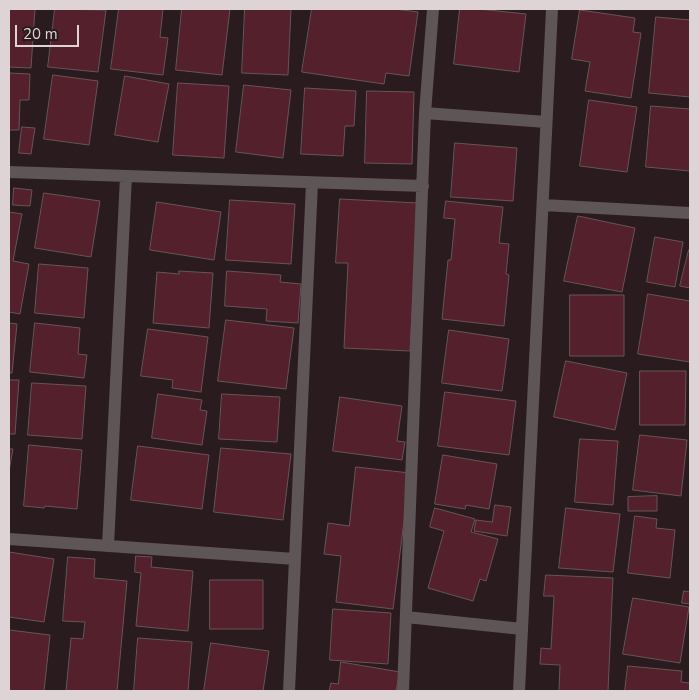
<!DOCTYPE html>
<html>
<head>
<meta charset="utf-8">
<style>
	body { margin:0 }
	#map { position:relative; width:699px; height:700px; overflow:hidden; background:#2a1b1e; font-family:"Nunito Sans",sans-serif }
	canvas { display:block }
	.frame { position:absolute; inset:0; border:10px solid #ded3d5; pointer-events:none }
	.scale { position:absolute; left:15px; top:25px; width:64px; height:22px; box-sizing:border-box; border:2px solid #ded3d5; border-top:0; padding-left:6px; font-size:15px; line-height:18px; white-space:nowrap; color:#ded3d5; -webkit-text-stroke:4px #2a1b1e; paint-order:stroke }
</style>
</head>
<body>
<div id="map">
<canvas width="699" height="700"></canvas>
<div class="frame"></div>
<div class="scale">20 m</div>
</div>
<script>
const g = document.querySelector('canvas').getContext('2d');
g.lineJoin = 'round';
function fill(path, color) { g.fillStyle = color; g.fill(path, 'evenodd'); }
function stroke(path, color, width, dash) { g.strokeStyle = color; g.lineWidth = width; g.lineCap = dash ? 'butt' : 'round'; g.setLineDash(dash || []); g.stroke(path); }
const building = new Path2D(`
	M9,9H35L31,68L9,67Z
	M55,9L106,10L98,72L48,67Z
	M119,9H163L160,37L168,38L163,75L111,69Z
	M182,9H230L222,75L176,70Z
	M245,9H291L288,75L242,73Z
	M312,9H395L418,12L409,76L386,73L384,84L302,72Z
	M460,9H479L526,14L519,72L454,64Z
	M580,10L635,18L633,32L641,33L631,98L585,91L590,62L572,59Z
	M656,17L690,20V97L649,93Z
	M9,73L30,74L29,100H20L19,130H9Z
	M53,75L98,81L89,145L44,139Z
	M125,76L169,84L158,142L115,135Z
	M178,83L229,86L224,158L173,155Z
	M244,85L291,90L283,158L236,152Z
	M305,88L356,91L354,126H345L343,156L301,154Z
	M367,91L414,92L412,164L365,163Z
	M589,100L637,107L627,172L580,166Z
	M651,106L690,109V171L646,167Z
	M22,127L35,128L31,154L19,153Z
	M455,143L517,148L513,201L451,197Z
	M14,188L32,190L30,206L13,205Z
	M44,193L100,201L91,257L35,248Z
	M340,199L418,203L410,351L344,348L348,263H336Z
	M230,200L295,204L291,264L226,260Z
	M446,201L503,207L499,243L509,244L506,274L509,275L504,326L442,319L448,260H451L455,219L444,218Z
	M157,202L221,212L214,260L150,250Z
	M9,212L22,214L13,261L29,264L20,314L9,312Z
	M578,216L635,228L622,292L564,281Z
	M655,237L683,242L675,287L647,282Z
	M689,250H690V288L680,286Z
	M39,264L88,268L84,318L35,313Z
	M179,271L213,273L209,328L153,323L157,272L179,274Z
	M227,271L281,275L280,282L301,284L298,323L266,321L267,309L225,306Z
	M648,294L690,301V362L638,354Z
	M570,295H624V356H570Z
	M226,320L294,328L286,389L218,381Z
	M9,323L17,324L12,373H9Z
	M35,323L80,328L78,354L87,355L84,378L30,372Z
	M148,329L208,337L201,392L172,388L173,380L141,376Z
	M449,330L509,339L502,391L442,383Z
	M566,361L627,373L615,430L554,417Z
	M640,371H686L685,425H640Z
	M9,380H19L15,434H9Z
	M32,383L86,386L82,439L28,435Z
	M445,392L516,401L509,455L438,446Z
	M158,394L202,400L200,410L207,411L202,445L152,438Z
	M222,394L280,397L277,442L219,439Z
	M340,397L402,406L397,441L405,442L402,460L333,451Z
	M640,435L687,440L681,496L633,490Z
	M580,439L618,441L613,505L575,502Z
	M29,445L82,450L77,509L45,506L44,508L24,506Z
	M138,446L209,455L202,509L131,500Z
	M221,448L291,454L283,520L214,512Z
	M9,449H13L9,471Z
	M443,455L497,464L489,509L466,505L465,509L435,504Z
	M356,467L410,473L393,609L336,602L341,556L324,554L328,523L349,526Z
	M657,496V511H628V497Z
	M495,505L511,507L507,536L474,531L476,520L492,522Z
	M435,508L475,519L471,532L498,539L486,581L480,579L473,601L428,588L444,531L430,527Z
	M566,508L620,514L613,572L559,568Z
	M635,516L657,519L656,528L675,530L670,578L628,573Z
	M9,552L54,559L44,622L9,617Z
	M136,556L152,557L151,567L193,571L188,631L136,626L141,573L135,572Z
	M68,557L95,559L94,578L127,581L117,691H66L71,638L83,639L85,622L63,621Z
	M546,575L613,578L608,691H559L560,665L540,664L541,648L551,649L554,596H544Z
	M210,580H263V629H210Z
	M684,591L690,592V604L682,603Z
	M633,598L689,607L680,663L623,654Z
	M333,609L391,613L388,664L330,660Z
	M9,630L50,635L44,691H9Z
	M138,638L192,642L188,691H134Z
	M211,643L269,651L263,691H204Z
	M341,662L400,672L396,691H329L331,683L338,684Z
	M628,666L682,671L681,682L690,683V691H625Z`);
fill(building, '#54202c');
stroke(building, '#675558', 1);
stroke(new Path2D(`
	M425,113L546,122
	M9,172L423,186
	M543,205L690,213
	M9,539L295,559
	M108,546L126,176
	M406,617L522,629
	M289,691L312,183
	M403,691L425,113L433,9
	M519,691L552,9`), '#5d5556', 12);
</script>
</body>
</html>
